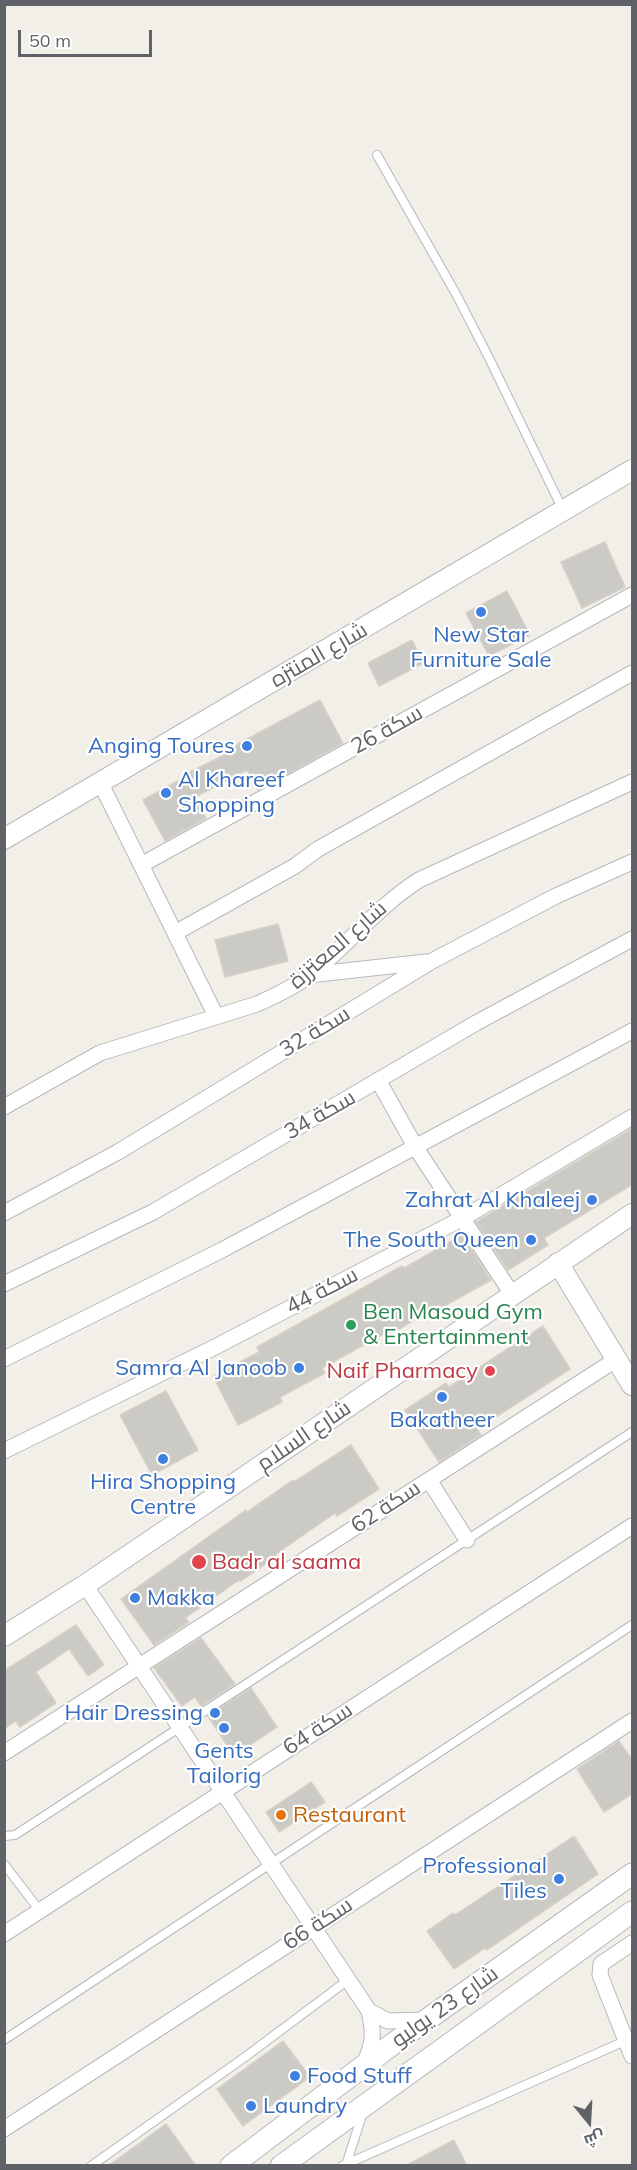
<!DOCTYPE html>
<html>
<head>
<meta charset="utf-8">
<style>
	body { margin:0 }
	#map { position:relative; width:637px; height:2170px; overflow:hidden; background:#f1efe8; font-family:Mulish,Cairo,sans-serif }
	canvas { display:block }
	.frame { position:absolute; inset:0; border:6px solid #5f6368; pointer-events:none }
	.north { position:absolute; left:559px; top:2092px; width:60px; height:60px; -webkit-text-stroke:4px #fff; paint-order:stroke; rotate:162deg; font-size:16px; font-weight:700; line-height:24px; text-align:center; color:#5f6368 }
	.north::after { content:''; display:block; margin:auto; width:21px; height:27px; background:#5f6368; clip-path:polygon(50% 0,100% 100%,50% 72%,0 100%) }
	.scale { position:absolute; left:18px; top:30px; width:134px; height:27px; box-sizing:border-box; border:3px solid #5f6368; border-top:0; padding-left:8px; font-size:18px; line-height:21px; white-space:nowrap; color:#5f6368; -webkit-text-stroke:4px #fff; paint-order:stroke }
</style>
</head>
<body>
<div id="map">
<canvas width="637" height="2170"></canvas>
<div class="frame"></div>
<div class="north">ش</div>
<div class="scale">50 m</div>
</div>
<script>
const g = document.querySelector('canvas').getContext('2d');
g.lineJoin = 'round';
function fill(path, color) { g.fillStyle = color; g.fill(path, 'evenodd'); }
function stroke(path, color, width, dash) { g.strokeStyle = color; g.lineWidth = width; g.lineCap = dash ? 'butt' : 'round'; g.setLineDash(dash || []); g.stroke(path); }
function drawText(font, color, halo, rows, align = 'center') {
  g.font = font + ' Mulish,Cairo,sans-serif'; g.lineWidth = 4.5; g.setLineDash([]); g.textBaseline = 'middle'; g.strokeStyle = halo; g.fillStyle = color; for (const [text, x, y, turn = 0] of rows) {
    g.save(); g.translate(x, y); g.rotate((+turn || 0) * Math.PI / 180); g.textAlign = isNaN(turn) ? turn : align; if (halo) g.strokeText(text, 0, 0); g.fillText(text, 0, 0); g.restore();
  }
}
const building = new Path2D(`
	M605,542L625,587L582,608L561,562Z
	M507,591L530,635L489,656L466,613Z
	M412,640L424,663L379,686L368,663Z
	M320,700L343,743L258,790L247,770L195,797L206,818L165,841L143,800L187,776L186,774L236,749L234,746Z
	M278,924L288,961L225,977L215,940Z
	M633,1128V1184L544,1238L548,1245L508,1270L476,1222Z
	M462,1235L491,1280L437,1310L436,1307L389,1335L387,1332L322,1368L325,1373L280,1397L282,1402L238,1425L213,1376L259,1352L257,1347L402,1266L404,1268Z
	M543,1326L570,1369L477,1429L481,1435L439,1462L405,1410L446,1383L449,1387Z
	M166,1391L198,1450L152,1475L120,1415Z
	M351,1445L379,1489L337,1516L335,1513L276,1554L277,1556L241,1581L239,1580L185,1618L189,1622L154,1645L121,1599L246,1510L247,1512L293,1480L294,1482Z
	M76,1625L104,1665L88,1676L69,1649L36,1672L56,1703L20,1727L16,1721L4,1729V1671Z
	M201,1638L235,1684L201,1706L195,1697L182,1706L154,1668Z
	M251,1688L277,1727L234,1756L208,1716Z
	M619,1741L633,1761V1793L604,1812L577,1769Z
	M311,1782L325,1802L279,1832L266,1812Z
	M574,1836L598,1874L487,1950L485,1948L454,1969L427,1931L453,1913L455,1915Z
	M283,2041L310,2077L243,2126L217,2089Z
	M166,2124L196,2166H108Z
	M454,2140L467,2166H405Z`);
fill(building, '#cccac5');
stroke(building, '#d6d1c6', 1.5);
const service = new Path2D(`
	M377,155L456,294L489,358L563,510
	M4,1836L15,1835L632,1432
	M4,1864L40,1911
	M4,2040L632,1625
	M347,2162L363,2112
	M91,2166L245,2057L348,1980
	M342,2166L625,2041`);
const minor = new Path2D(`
	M101,784L216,1016
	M141,865L632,595
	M175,933L295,866L318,849L632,673
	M309,975L426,962
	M378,1080L416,1148L512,1294
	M4,1107L100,1053L257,1004C275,996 294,987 310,975C348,945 378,906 419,880L632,782
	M4,1213L118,1152L432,961L556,896L632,862
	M4,1284L153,1212L476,1023L632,939
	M4,1359L222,1250L632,1031
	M4,1451L215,1347L463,1218L632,1117
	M429,1480L467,1540
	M85,1585L369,2011C374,2034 374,2042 364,2064
	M4,1753L617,1359
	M4,1934L632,1526
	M632,1943L601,1964L600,1975L632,2056
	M369,2011L388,2021L426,2020
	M4,2129L632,1721`);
const tertiary = new Path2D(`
	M4,839L632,470
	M558,1263L632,1385
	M4,1636L85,1585L632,1214`);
const secondary = new Path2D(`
	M231,2166L394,2043L632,1874
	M281,2166L632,1912`);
stroke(service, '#b5b8bc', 10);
stroke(minor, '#b5b8bc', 17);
stroke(tertiary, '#b5b8bc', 22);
stroke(secondary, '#b6babf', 23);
stroke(service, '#fff', 8);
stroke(minor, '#fff', 15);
stroke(tertiary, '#fff', 20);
stroke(secondary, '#fff', 21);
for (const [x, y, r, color] of [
	[481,612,6,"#3f7fe0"],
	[247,746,6,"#3f7fe0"],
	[166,793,6,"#3f7fe0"],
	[592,1200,6,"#3f7fe0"],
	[531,1240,6,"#3f7fe0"],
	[351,1325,6,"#2e9e5b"],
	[299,1368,6,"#3f7fe0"],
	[490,1371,6,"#e0444e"],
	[442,1397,6,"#3f7fe0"],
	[163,1459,6,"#3f7fe0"],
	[199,1562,8,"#e0444e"],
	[135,1598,6,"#3f7fe0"],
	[215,1713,6,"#3f7fe0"],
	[224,1728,6,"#3f7fe0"],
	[281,1815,6,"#e8710a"],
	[559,1879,6,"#3f7fe0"],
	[295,2076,6,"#3f7fe0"],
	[251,2106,6,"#3f7fe0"]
]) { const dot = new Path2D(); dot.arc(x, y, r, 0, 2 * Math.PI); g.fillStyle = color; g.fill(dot); stroke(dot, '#fff', 2); }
drawText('22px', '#366cbe', '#fff', [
	["New Star",481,635,"center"],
	["Furniture Sale",481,660,"center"],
	["Anging Toures",235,746],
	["Al Khareef",178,780,"left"],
	["Shopping",178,805,"left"],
	["Zahrat Al Khaleej",580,1200],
	["The South Queen",519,1240],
	["Samra Al Janoob",287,1368],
	["Bakatheer",442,1420,"center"],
	["Hira Shopping",163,1482,"center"],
	["Centre",163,1507,"center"],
	["Makka",147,1598,"left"],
	["Hair Dressing",203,1713],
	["Gents",224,1751,"center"],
	["Tailorig",224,1776,"center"],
	["Professional",547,1866],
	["Tiles",547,1891],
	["Food Stuff",307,2076,"left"],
	["Laundry",263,2106,"left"]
], 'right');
drawText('22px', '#5f6368', '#fff', [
	["شارع المنتزه",319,655,-30],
	["سكة 26",387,730,-29],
	["شارع المعتززة",338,945,-41],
	["سكة 32",315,1032,-31],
	["سكة 34",320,1115,-30],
	["سكة 44",322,1291,-27],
	["شارع السلام",304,1436,-34],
	["سكة 62",386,1507,-33],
	["سكة 64",318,1729,-33],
	["سكة 66",318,1924,-33],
	["شارع 23 يوليو",445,2007,-35]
]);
drawText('22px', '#27864d', '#fff', [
	["Ben Masoud Gym",363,1312],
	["& Entertainment",363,1337]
], 'left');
drawText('22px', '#be3a42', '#fff', [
	["Naif Pharmacy",478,1371],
	["Badr al saama",212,1562,"left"]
], 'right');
drawText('22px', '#c56008', '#fff', [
	["Restaurant",293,1815]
], 'left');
</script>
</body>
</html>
